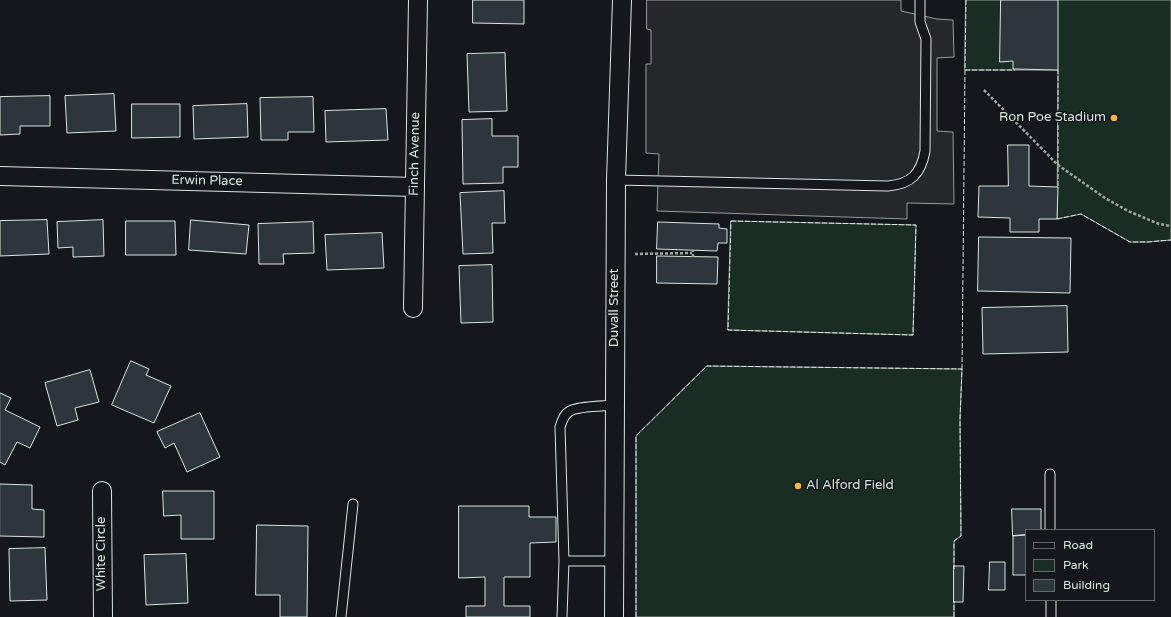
<!DOCTYPE html>
<html>
<head>
<meta charset="utf-8">
<style>
	body { margin:0 }
	#map { position:relative; width:1171px; height:617px; overflow:hidden; background:#14181c; font-family:"Varela Round",sans-serif }
	canvas { display:block }
	.legend { position:absolute; left:1025px; top:529px; width:130px; height:72px; box-sizing:border-box; background:#14181c; border:1px solid #626a69; margin:0; padding:5px 7px; list-style:none; font-size:12px; color:#d8e6dc }
	.legend li { display:flex; align-items:center; gap:8px; height:20px }
	.legend b { width:20px; border:1px solid #626a69 }
</style>
</head>
<body>
<div id="map">
<canvas width="1171" height="617"></canvas>
<ul class="legend">
<li><b style="height:5px;background:#14181c"></b>Road</li>
<li><b style="height:11px;background:#1a2d24"></b>Park</li>
<li><b style="height:11px;background:#2c363c"></b>Building</li>
</ul>
</div>
<script>
const g = document.querySelector('canvas').getContext('2d');
g.lineJoin = 'round';
function fill(path, color) { g.fillStyle = color; g.fill(path, 'evenodd'); }
function stroke(path, color, width, dash) { g.strokeStyle = color; g.lineWidth = width; g.lineCap = dash ? 'butt' : 'round'; g.setLineDash(dash || []); g.stroke(path); }
function drawText(font, color, halo, rows, align = 'center') {
  g.font = font + ' "Varela Round",sans-serif'; g.lineWidth = 3; g.setLineDash([]); g.textBaseline = 'middle'; g.strokeStyle = halo; g.fillStyle = color; for (const [text, x, y, turn = 0] of rows) {
    g.save(); g.translate(x, y); g.rotate((+turn || 0) * Math.PI / 180); g.textAlign = isNaN(turn) ? turn : align; if (halo) g.strokeText(text, 0, 0); g.fillText(text, 0, 0); g.restore();
  }
}
const green = new Path2D(`
	M966,0H1171V240L1147,242H1130L1081,214L1057,219L1058,70H965Z
	M731,221L916,225L913,335L728,330Z
	M707,366L962,369L960,419L961,536L954,541V617H636V436Z`);
fill(green, '#1a2d24');
stroke(green, '#939e99', 1);
const parking = new Path2D(`
	M647,0H901V11L937,19L953,20L954,57L937,58V131L953,132L954,204L907,203V219L657,211L659,154L646,153V64H651V30L647,29Z`);
fill(parking, '#24282b');
stroke(parking, '#939e99', 1);
const building = new Path2D(`
	M473,0H524V24L473,23Z
	M1001,0H1058V70L1013,69V61L1000,62Z
	M505,53L507,111L469,112L467,54Z
	M114,94L116,131L67,133L65,96Z
	M50,96V126H20V134L0,135V97Z
	M313,97L314,132H288V140H261L260,98Z
	M132,104H180V137L132,138Z
	M247,104L248,137L194,139L193,106Z
	M386,109L388,140L326,142L325,111Z
	M492,119V136H518V167H503V183L463,184L462,120Z
	M1008,145H1029V186L1058,187L1057,219H1039V232H1010V218L978,217L979,186H1008Z
	M504,191L505,223H492L493,253L463,254L460,193Z
	M47,220L49,254L0,256V221Z
	M103,220L104,256L73,257V247L58,248L57,222Z
	M191,220L249,225L246,254L189,250Z
	M126,221H175L176,255H126Z
	M313,222L314,253L283,254L284,264H259L258,224Z
	M658,222L719,224V228L727,229V243H718L717,251L657,249Z
	M382,233L384,268L327,270L325,235Z
	M979,237L1071,238L1070,293L978,291Z
	M657,256L718,257L717,284L657,283Z
	M492,265L493,322L461,323L459,266Z
	M1067,306L1068,352L983,354L982,308Z
	M131,361L149,369L146,375L171,386L154,423L112,405Z
	M90,370L99,402L75,408L78,420L57,426L45,383Z
	M0,393L11,398L5,410L40,427L30,448L17,442L5,465L0,462Z
	M200,413L220,457L187,472L174,443L165,448L157,432Z
	M0,484L32,485V509L44,510V537L0,536Z
	M163,491H214V539H181V515L164,516Z
	M459,506H529V517H556V542L530,543V577H504V606H530V617H466V606H485V577L459,578Z
	M1012,509H1041V530H1026V535L1013,536Z
	M257,525L308,526L307,617H280V595H256Z
	M1026,535V575H1013V536Z
	M45,548L47,600L10,601L9,549Z
	M186,554L188,603L146,605L144,555Z
	M990,562H1005V590H989Z
	M954,566H964L963,602H954Z`);
fill(building, '#2c363c');
stroke(building, '#d8e6dc', 1);
const service = new Path2D(`
	M616,180L888,186C911,184 921,174 925,151L926,39L920,22V0
	M614,405C605,406 577,406 570,411C564,414 562,421 560,427L564,561H615
	M1050,474V530
	M1051,600V617
	M341,617L353,504
	M562,617L564,561`);
const minor = new Path2D(`
	M0,176L415,187
	M413,308L418,0
	M102,491L103,617
	M614,617L616,180L622,0`);
stroke(service, '#d8e6dc', 11);
stroke(minor, '#d8e6dc', 20);
stroke(new Path2D(`
	M984,90L1058,165L1105,198L1128,211L1159,224L1171,226
	M635,254L692,253
	M693,257V251`), '#9da8a2', 2.5, [3, 2]);
stroke(service, '#14181c', 9);
stroke(minor, '#14181c', 18);
stroke(new Path2D(`
	M966,0L965,70H1015
	M1057,70H1058V187
	M1057,219L1081,214L1130,242H1147L1171,240
	M731,221L916,225L913,335L728,330Z
	M962,369L965,70
	M636,617V436L707,366L962,369L960,419L961,536L954,541V569
	M954,617V601`), '#d8e6dc', 1, [5, 2]);
for (const [x, y, r, color] of [
	[1114,118,4,"#ffb74d"],
	[798,486,4,"#ffb74d"]
]) { const dot = new Path2D(); dot.arc(x, y, r, 0, 2 * Math.PI); g.fillStyle = color; g.fill(dot); stroke(dot, '#14181c', 1.5); }
drawText('13px', '#d8e6dc', '#14181c', [
	["Ron Poe Stadium",1106,118],
	["Al Alford Field",806,486,"left"]
], 'right');
drawText('13px', '#d8e6dc', '#14181c', [
	["Finch Avenue",415,154,-89],
	["Erwin Place",207,181,1],
	["Duvall Street",615,308,-90],
	["White Circle",102,554,-90]
]);
</script>
</body>
</html>
